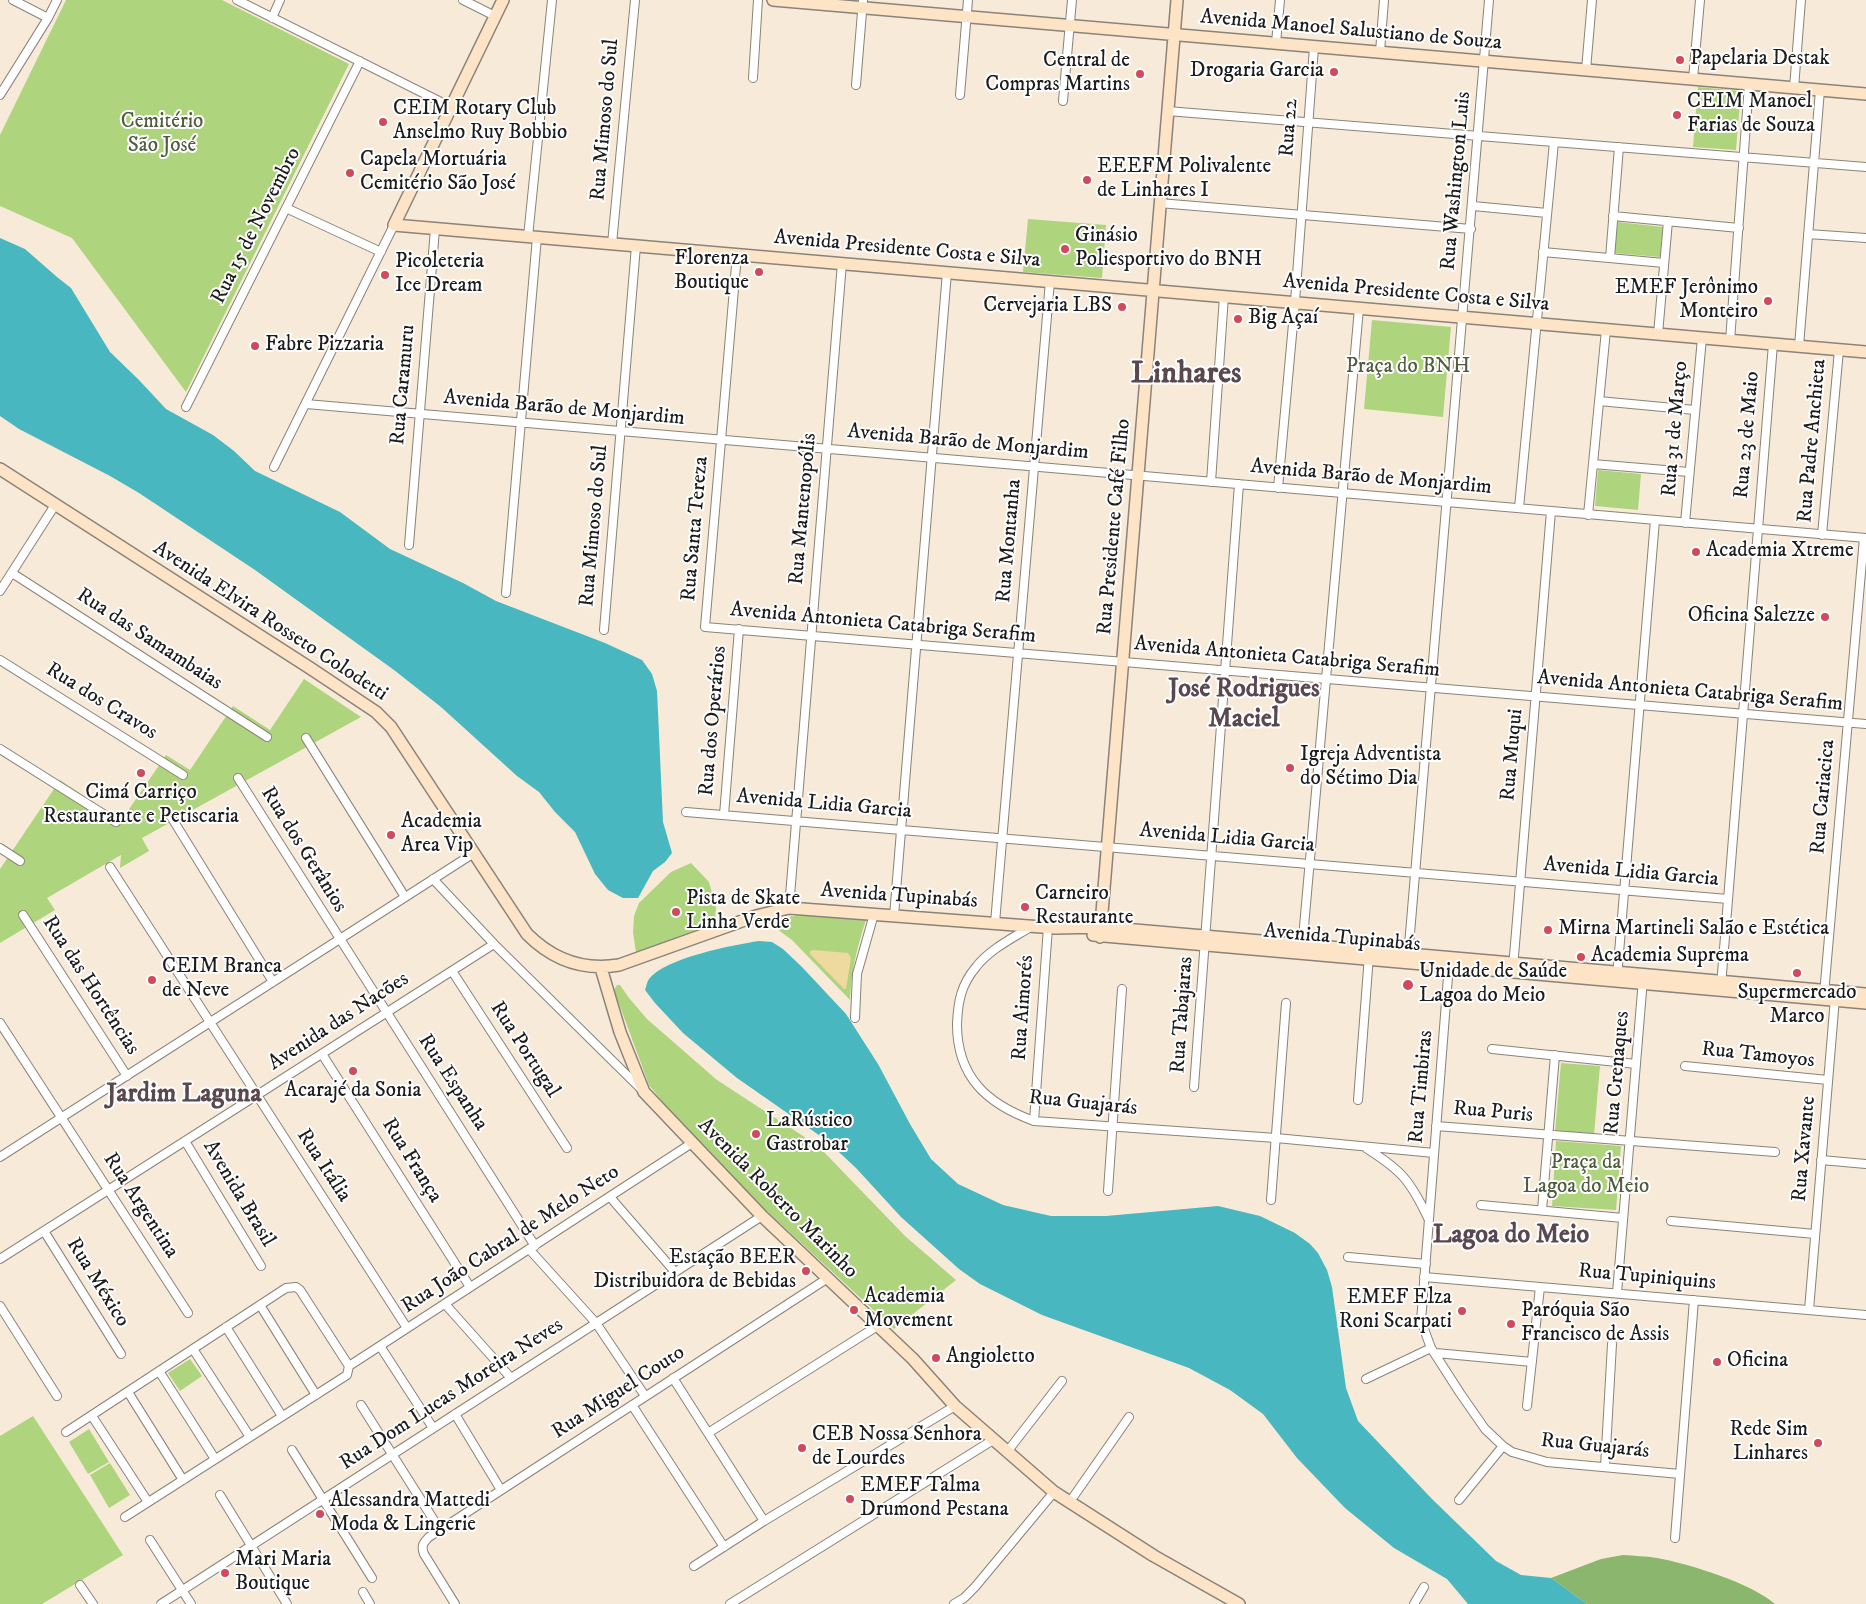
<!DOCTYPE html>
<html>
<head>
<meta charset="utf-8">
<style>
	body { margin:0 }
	canvas { display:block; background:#f7ead8 }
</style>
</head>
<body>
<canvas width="1866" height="1604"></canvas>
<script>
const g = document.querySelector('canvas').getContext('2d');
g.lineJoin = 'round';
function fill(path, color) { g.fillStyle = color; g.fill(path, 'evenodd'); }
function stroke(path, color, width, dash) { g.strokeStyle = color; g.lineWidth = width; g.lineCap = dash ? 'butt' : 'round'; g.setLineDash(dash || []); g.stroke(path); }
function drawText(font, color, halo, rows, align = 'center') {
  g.font = font + ' "IM FELL DW Pica",serif'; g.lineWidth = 4; g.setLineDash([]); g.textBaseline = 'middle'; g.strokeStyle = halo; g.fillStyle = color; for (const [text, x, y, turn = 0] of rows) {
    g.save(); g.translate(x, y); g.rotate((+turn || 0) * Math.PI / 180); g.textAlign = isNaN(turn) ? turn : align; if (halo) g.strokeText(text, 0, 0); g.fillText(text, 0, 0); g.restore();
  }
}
fill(new Path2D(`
	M66,0H222L349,64L186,392L72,238L0,206V135Z
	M1698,87L1741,91L1736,150L1693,147Z
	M1028,219L1106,225L1102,278L1023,272Z
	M1618,222L1663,227L1660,257L1614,253Z
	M1372,320L1451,327L1443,417L1364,409Z
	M1598,470L1641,474L1638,510L1595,506Z
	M304,679L361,717L142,838L149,851L120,868L121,855L47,898L55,910L0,943V869L60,780L121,821L166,755L190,770L233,706L270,730Z
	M691,863L709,882L716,908L715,923L636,953L633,932L634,916L639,903L671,872Z
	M800,915L866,920C857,947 851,972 850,1000L792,940L766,921Z
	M617,985H620L629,998L647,1019L717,1080L803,1136L823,1151L905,1236L956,1280L894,1329L758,1203L670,1111L649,1085L614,990Z
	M1561,1063L1600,1066L1594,1135L1555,1132Z
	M1556,1141L1621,1146L1616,1210L1552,1206Z
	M190,1359L202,1376L180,1391L168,1373Z
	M33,1416L123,1555L42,1604H0V1436Z
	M89,1429L109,1462L88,1474L69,1442Z
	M110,1463L130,1495L109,1508L90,1475Z`), '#afd47e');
fill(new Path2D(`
	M1623,1555C1634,1556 1646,1556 1657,1558C1690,1564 1751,1583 1775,1604H1587L1551,1578L1601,1559Z`), '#8bb66d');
fill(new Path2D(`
	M813,950L848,953L851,958L846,989H844L810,954V951Z`), '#eeda9e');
fill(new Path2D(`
	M0,238L25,249L57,277L71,288L110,352L139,380L166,409L213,435L234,451L255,471L340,512L390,549L463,583L496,601L605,643L642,660L652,674L657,691L663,822L672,853L665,862L653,871L638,898H623L608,890L595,874L575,832L555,812L539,792L517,776L441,707L394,670L255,570L139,493L110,476L19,429L0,416Z
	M759,941L772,942L783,949L802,967L846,1014L878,1064L910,1124L931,1159L958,1184L1003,1205L1051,1216H1106L1218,1206L1260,1216L1295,1233L1310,1244L1318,1253L1327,1270L1332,1287L1346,1388L1358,1421L1432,1499L1496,1561L1521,1575L1551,1578L1587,1604H1468L1447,1579L1394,1548L1345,1508L1297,1458L1263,1414L1230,1390L1189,1368L1042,1315L980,1284L959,1269L901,1217L856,1168L826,1140L737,1078L683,1033L655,1003L645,990C646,987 647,982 649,979C665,958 733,945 759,941Z`), '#48b7bf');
const street = new Path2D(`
	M13,0L48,18
	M237,0L451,107
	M463,0L495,16
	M272,18L280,0
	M1276,43L1280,0
	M1380,52L1384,0
	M1586,70L1592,0
	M753,78L758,0
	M1693,79L1700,0
	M856,85L863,0
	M1794,88L1801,0
	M0,95L48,18L57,0
	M960,95L968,0
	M1063,101L1072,0
	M1167,111L1866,167
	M1159,203L1471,229
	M1473,206L1547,213
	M286,208L381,252
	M1613,216L1739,228
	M1808,234L1866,238
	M528,237L552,0
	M612,244L635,0
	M1543,252L1664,263
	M737,254L705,627L1866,724
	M1610,258L1619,147
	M1658,334L1668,221
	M1730,341L1749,84
	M1799,346L1820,90
	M1599,401L1695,410
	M306,404L1866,538
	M186,407L360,61
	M1593,464L1689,472
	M274,467L394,225
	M1211,482L1224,296
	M1278,488L1295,302L1314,47
	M1519,508L1554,142
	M1588,515L1606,330
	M1685,523L1702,338
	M1822,535L1839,350
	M409,545L435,229
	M12,573L267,737
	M0,591L55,505
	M506,593L537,237
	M604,630L636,246
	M0,660L183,775
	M306,738L405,897
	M0,749L116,822
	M238,778L535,1246
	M686,812L1728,899
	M170,815L273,982
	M724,815L739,629
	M0,848L20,861
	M110,867L407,1328
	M433,879L494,944L641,1089
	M789,908L842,263
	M23,915L127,1076
	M894,916L947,272
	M995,923L1050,281
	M1032,926C1013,938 990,949 976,967C961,985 958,1001 957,1024C957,1077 987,1104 1034,1121L1276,1138L1434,1153
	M1302,949L1359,308
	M1408,957L1489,0
	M1449,964L1421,1321L1431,1348L1460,1393L1485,1429L1503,1446L1512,1452L1547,1462L1680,1474
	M1513,968L1551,511
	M452,971L567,1148
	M1617,977L1655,520
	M1721,986L1773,344
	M1824,994L1864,538
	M855,1018L857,974L874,914
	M0,1023L188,1313
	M1492,1049L1636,1064
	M322,1054L470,1287
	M1685,1066L1828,1080
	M1194,1087L1239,484
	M1358,1100L1369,955
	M1034,1121L1048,927
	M1436,1126L1775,1152
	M185,1141L261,1266
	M1366,1148C1401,1170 1410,1180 1428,1218
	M0,1157L474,853
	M1821,1160L1866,1164
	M1108,1191L1122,989
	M610,1197L675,1272
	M1271,1200L1286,1003
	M1481,1205L1623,1218
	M1542,1210L1555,1055
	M1671,1221L1815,1234
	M44,1231L121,1354
	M529,1249L596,1323L645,1396
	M1348,1257L1426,1264
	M0,1259L494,944
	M1424,1277L1866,1315
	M1617,1293L1643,979
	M445,1304L511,1378
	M260,1305L316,1395
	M0,1306L57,1396
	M1809,1310L1835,998
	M226,1327L282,1416
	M380,1346L433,1428
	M193,1349L250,1437
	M1436,1353L1532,1362
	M349,1366L692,1143
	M159,1371L215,1459
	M673,1378L764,1521
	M1366,1379L1431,1348
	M128,1392L183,1480
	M361,1405L440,1530
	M632,1405L724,1547
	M1527,1406L1540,1287
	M455,1414L501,1490
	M92,1416L148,1502
	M66,1432L286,1288L296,1287L300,1290L349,1366L347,1375L125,1517
	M708,1433L879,1325
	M292,1450L372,1578
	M1007,1452L1062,1381
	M1605,1467L1612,1344
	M220,1495L287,1604
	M1459,1500L1503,1446
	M1069,1503L1129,1417
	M1675,1538L1694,1300
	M150,1540L191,1604
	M694,1566L764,1521L955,1406
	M80,1585L93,1604
	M363,1592L370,1604
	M161,1604L762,1216
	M455,1604L424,1554C421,1546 423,1543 429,1537L828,1278
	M730,1604L993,1440
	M954,1604L964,1598L975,1587L1054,1492
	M1414,1604L1424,1587`);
const secondary = new Path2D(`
	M503,0L394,225L1866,352
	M773,0L1866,94
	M0,469L310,668L376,712L391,727L527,934C552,959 583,971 619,965L756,916L789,908L1055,928L1101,927L1866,994
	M1093,935L1866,1003
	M1100,937L1177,0
	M601,968L620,1032L644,1092L762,1216L913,1359L955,1406L1054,1492L1154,1556L1239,1604`);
stroke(street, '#8a837a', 10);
stroke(secondary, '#8a837a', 14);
stroke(street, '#fff', 8);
stroke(secondary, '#fee4c6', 11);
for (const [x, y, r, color] of [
	[1680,60,5,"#d1495b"],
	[1334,72,5,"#d1495b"],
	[1140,74,5,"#d1495b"],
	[1677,115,5,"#d1495b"],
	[383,122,5,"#d1495b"],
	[350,173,5,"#d1495b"],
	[1087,180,5,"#d1495b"],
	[1065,249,5,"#d1495b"],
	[759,272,5,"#d1495b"],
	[385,275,5,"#d1495b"],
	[1768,301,5,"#d1495b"],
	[1122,307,5,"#d1495b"],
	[1238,319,5,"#d1495b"],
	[255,346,5,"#d1495b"],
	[1696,552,5,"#d1495b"],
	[1825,617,5,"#d1495b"],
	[1290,768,5,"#d1495b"],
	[141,773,5,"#d1495b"],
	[391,835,5,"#d1495b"],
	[1025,907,5,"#d1495b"],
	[676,912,5,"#d1495b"],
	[1548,930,5,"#d1495b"],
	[1581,957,5,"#d1495b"],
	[1797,973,5,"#d1495b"],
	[152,980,5,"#d1495b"],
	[1408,985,6,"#d1495b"],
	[353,1071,5,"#d1495b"],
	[756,1134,5,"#d1495b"],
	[806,1271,5,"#d1495b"],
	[854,1310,5,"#d1495b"],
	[1462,1311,5,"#d1495b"],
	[1511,1324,5,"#d1495b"],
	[936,1358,5,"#d1495b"],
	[1717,1362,5,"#d1495b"],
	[1818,1443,5,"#d1495b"],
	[802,1448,5,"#d1495b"],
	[850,1499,5,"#d1495b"],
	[320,1514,5,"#d1495b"],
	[225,1573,5,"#d1495b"]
]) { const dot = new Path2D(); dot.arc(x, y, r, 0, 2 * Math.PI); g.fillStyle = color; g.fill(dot); stroke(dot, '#fff', 2); }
drawText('21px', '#1c1c1c', '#fff', [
	["Avenida Manoel Salustiano de Souza",1351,31,5],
	["Rua Mimoso do Sul",606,120,-85],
	["Rua 22",1290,128,-86],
	["Rua Washington Luis",1457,181,-85],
	["Rua 15 de Novembro",257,226,-63],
	["Avenida Presidente Costa e Silva",907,250,5],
	["Avenida Presidente Costa e Silva",1416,294,5],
	["Rua Caramuru",404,385,-85],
	["Avenida Barão de Monjardim",564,409,5],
	["Rua 31 de Março",1676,429,-85],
	["Rua 23 de Maio",1748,435,-85],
	["Rua Padre Anchieta",1813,441,-85],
	["Avenida Barão de Monjardim",968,443,5],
	["Avenida Barão de Monjardim",1371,478,5],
	["Rua Mantenopólis",804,509,-85],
	["Rua Mimoso do Sul",595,526,-85],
	["Rua Presidente Café Filho",1115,527,-85],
	["Rua Santa Tereza",696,529,-85],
	["Rua Montanha",1010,541,-85],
	["Avenida Elvira Rosseto Colodetti",270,622,33],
	["Avenida Antonieta Catabriga Serafim",883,624,5],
	["Rua das Samambaias",149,640,33],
	["Avenida Antonieta Catabriga Serafim",1287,658,5],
	["Avenida Antonieta Catabriga Serafim",1690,692,5],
	["Rua dos Cravos",101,702,32],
	["Rua dos Operários",714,721,-85],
	["Rua Muqui",1513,755,-85],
	["Rua Cariacica",1824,797,-85],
	["Avenida Lidia Garcia",824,805,5],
	["Avenida Lidia Garcia",1227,839,5],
	["Rua dos Gerânios",303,850,58],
	["Avenida Lidia Garcia",1631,873,5],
	["Avenida Tupinabás",899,897,4],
	["Avenida Tupinabás",1342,939,5],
	["Rua das Hortências",90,986,57],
	["Rua Aimorés",1024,1008,-86],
	["Rua Tabajaras",1183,1015,-86],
	["Avenida das Nacões",339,1022,-33],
	["Rua Portugal",524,1050,57],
	["Rua Tamoyos",1758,1056,6],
	["Rua Crenaques",1618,1073,-85],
	["Rua Espanha",452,1083,57],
	["Rua Timbiras",1422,1087,-85],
	["Rua Guajarás",1083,1104,6],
	["Rua Puris",1493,1113,5],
	["Rua Xavante",1805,1149,-85],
	["Rua França",411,1161,58],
	["Rua Itália",323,1166,57],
	["Avenida Brasil",238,1194,59],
	["Avenida Roberto Marinho",777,1199,45],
	["Rua Argentina",140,1206,57],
	["Rua João Cabral de Melo Neto",511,1240,-33],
	["Rua Tupiniquins",1647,1278,5],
	["Rua México",97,1283,58],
	["Rua Miguel Couto",619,1393,-33],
	["Rua Dom Lucas Moreira Neves",452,1395,-33],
	["Rua Guajarás",1595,1447,6]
]);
drawText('21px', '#1c1c1c', '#fff', [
	["Papelaria Destak",1690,60],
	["Central de",1130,62,"right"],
	["Compras Martins",1130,86,"right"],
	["Drogaria Garcia",1324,72,"right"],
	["CEIM Manoel",1687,103],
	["Farias de Souza",1687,127],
	["CEIM Rotary Club",393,110],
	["Anselmo Ruy Bobbio",393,134],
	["Capela Mortuária",360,161],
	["Cemitério São José",360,185],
	["EEEFM Polivalente",1097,168],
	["de Linhares I",1097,192],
	["Ginásio",1075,237],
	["Poliesportivo do BNH",1075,261],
	["Florenza",749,260,"right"],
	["Boutique",749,284,"right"],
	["Picoleteria",395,263],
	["Ice Dream",395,287],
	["EMEF Jerônimo",1758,289,"right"],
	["Monteiro",1758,313,"right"],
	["Cervejaria LBS",1112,307,"right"],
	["Big Açaí",1248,319],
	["Fabre Pizzaria",265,346],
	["Academia Xtreme",1706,552],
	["Oficina Salezze",1815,617,"right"],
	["Igreja Adventista",1300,756],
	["do Sétimo Dia",1300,780],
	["Cimá Carriço",141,794,"center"],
	["Restaurante e Petiscaria",141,818,"center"],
	["Academia",401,823],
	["Area Vip",401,847],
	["Carneiro",1035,895],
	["Restaurante",1035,919],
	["Pista de Skate",686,900],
	["Linha Verde",686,924],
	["Mirna Martineli Salão e Estética",1558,930],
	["Academia Suprema",1591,957],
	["CEIM Branca",162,968],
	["de Neve",162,992],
	["Unidade de Saúde",1419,973],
	["Lagoa do Meio",1419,997],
	["Supermercado",1797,994,"center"],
	["Marco",1797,1018,"center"],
	["Acarajé da Sonia",353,1092,"center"],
	["LaRústico",766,1122],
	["Gastrobar",766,1146],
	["Estação BEER",796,1259,"right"],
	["Distribuidora de Bebidas",796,1283,"right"],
	["Academia",864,1298],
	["Movement",864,1322],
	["EMEF Elza",1452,1299,"right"],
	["Roni Scarpati",1452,1323,"right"],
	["Paróquia São",1521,1312],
	["Francisco de Assis",1521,1336],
	["Angioletto",946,1358],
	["Oficina",1727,1362],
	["Rede Sim",1808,1431,"right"],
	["Linhares",1808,1455,"right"],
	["CEB Nossa Senhora",812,1436],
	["de Lourdes",812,1460],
	["EMEF Talma",860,1487],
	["Drumond Pestana",860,1511],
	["Alessandra Mattedi",330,1502],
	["Moda & Lingerie",330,1526],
	["Mari Maria",235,1561],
	["Boutique",235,1585]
], 'left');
drawText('21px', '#4f5c3e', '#fff', [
	["Cemitério",162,123],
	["São José",162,147],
	["Praça do BNH",1408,368],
	["Praça da",1586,1164],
	["Lagoa do Meio",1586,1188]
]);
drawText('bold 26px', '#59484f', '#fff', [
	["José Rodrigues",1244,691],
	["Maciel",1244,721],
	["Jardim Laguna",184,1096],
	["Lagoa do Meio",1511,1237]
]);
drawText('bold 31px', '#59484f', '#fff', [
	["Linhares",1186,376]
]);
</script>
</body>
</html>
